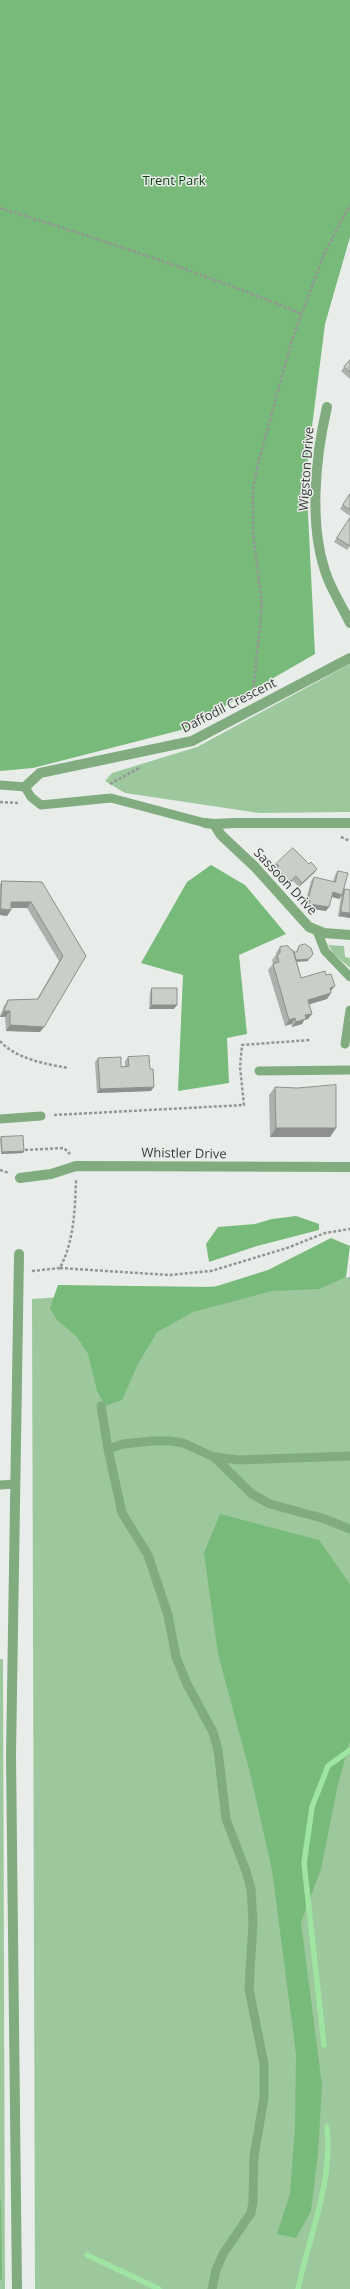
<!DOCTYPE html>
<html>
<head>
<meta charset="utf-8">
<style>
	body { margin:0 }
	canvas { display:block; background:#e9ede9 }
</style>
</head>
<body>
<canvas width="350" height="2289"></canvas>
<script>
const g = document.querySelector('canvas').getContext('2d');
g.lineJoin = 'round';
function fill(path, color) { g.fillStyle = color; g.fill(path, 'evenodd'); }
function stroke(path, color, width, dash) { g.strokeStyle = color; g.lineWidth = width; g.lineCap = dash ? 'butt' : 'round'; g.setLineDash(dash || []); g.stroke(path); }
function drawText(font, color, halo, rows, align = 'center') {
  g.font = font + ' "Open Sans",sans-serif'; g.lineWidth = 3; g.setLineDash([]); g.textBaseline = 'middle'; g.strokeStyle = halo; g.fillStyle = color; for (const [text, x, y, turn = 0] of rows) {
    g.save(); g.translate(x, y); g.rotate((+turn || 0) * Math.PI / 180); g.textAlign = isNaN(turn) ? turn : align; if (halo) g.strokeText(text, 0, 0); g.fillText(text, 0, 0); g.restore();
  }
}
fill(new Path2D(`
	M350,664V812L259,813L125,793L105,781L112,773L197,747Z
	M328,945L344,946L345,957L350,958V968L334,954Z
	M350,1277V2289H35L32,1299Z
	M0,1659H3L5,2289H0Z`), '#9dc89e');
fill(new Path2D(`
	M0,0H350V237L325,324L306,474L315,654L185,729L33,768L0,771Z
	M211,865L245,885L286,934L239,955L247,1034L227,1038L229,1083L178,1091L183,975L141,963L187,882Z
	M296,1216L319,1224V1230L257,1246L209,1262L206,1244L218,1227L255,1224L272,1219Z
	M331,1238L350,1246L346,1277L319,1289L272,1291L193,1312L157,1332L138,1364L122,1400L105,1406L97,1391L88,1354L77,1337L57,1320L50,1308L58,1285L214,1287L268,1270Z
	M220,1514L319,1540L350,1584V1741L338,1784L321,1869L301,1922L322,2085L318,2153L311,2211L296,2238L277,2234L290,2194L295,2127L296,2054L272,1870L250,1773L218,1654L204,1553Z
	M0,2201H1L2,2280H0Z`), '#77ba79');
stroke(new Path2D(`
	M324,2045L304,1863L312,1807L328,1766L350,1750
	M87,2255L159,2289
	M298,2289C309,2237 333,2181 327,2127`), '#9fe4a1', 5.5);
stroke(new Path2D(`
	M0,208C102,240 203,273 302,314
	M253,693L262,605L253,534V488L259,460L292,340L325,252L350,205
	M110,784L141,767
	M0,802L19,803
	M341,837L350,841
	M0,1041C16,1059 46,1064 68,1068
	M54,1115L244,1105L240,1067L242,1045L310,1040
	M25,1150L64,1148L70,1154
	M0,1170L9,1173
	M60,1268L169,1275L211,1271L287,1248L325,1233L350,1229
	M32,1271L60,1268C74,1241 75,1210 76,1180`), '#949694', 2.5, [3, 2]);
stroke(new Path2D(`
	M0,785L25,787L31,797L41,805L111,798L205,823
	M317,931L325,951L350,977
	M345,1044L350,1010
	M259,1071L350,1070
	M0,1119L41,1116
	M101,1406L108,1449
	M216,1457L238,1460L350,1456
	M0,1485L15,1484
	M212,2289L216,2270L223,2254L251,2213L253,2202L254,2156L264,2098V2064L249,1989L253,1922L251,1889L246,1871L226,1819L218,1750L213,1732L187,1684L176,1657L168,1615L148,1555L122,1513L108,1449L123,1444L152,1441H171L183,1443L214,1457L252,1494L270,1504L322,1518L350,1529`), '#80ac80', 9);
stroke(new Path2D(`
	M327,407C315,458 308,529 328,579C334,594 343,608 350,623
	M25,787L40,773L192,741L350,658
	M205,823L214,824L235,823H350
	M214,824L221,835L255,867L309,927L324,933L350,935
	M20,1178L51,1174L76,1166L350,1167
	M17,2289L11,1755L19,1254`), '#80ac80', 10);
fill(new Path2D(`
	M350,360V379L341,371Z
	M350,494V516L340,509Z
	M350,518V546L347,550L334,542Z
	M276,864H309L317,869L314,873L299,887L293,881L288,885L286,883L284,885L273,873L275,869L273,868Z
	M338,871L343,891L345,889L350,918L338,916L341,896L339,899L332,897L326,911L306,908L307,905L305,904L311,881L314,877L333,882L335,875Z
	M2,881L42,882L86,956L40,1032L6,1031L5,1017H0V1016L4,1006L8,1000L37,999L59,961L27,908H11L7,916L0,915V884Z
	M299,946L308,961L297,962L301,978L331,992L327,999L309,1004L312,1014L308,1019L304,1020L302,1024L292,1027L291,1024L285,1026L268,970L273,964L272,960L276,955V953L280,947L291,950L294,952H296Z
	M152,988L174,1009H149L150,992Z
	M128,1057L151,1091L97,1093L95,1062L98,1058L121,1067L125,1066V1061Z
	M275,1087L336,1128L330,1137H270L269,1095Z
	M1,1137L24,1151L23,1153L1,1154L0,1139Z`), '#adb1ad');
fill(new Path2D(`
	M317,869L314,873L299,887L302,883Z
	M333,892L342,895L339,899L330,896Z
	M308,900H310L307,905L305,904Z
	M11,902H31L27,908H7Z
	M309,904L329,907L326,911L306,908Z
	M1,909L11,910L7,916L0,915V910Z
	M341,912L350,913V918L338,916Z
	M309,959L308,961L291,962L292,960Z
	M335,986L330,992V988Z
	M331,993L327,999L304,1006L308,1000Z
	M152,1005H177L174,1009H149Z
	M4,1011H10L5,1017H0Z
	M312,1014L308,1019L304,1020L302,1024L292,1027L296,1022L305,1015Z
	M295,1018L291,1024L285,1026L289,1020Z
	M10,1025L44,1027L40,1032L6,1031Z
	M154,1087L151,1091L97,1093L100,1089Z
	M276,1128H336L330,1137H270Z
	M24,1151L23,1153L1,1154L2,1152Z`), '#8d908d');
const building = new Path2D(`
	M350,360V372L344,367Z
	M350,494V510L343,505Z
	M350,518V546L337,538Z
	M293,848L309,864L311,862L317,869L302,883L296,876L291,881L289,879L287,880L276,868L279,866L276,864Z
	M338,871L348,873L342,895L333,892L329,907L309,904L310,900H308L314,877L335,882Z
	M2,881L42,882L86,956L44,1027L10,1025V1011H4L8,1000L38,999L63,956L31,902H11V910L1,909Z
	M345,889L350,890V913L341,912Z
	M305,944L311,948L313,954L309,959L296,960L294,952H297L299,946Z
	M288,946L291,950H293L301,978L325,971L326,975L331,974L335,986L330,988L331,993L308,1000L312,1014L305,1015L306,1019L296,1022L295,1018L289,1020L273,964L279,962L277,955L280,953V947Z
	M152,988H177V1005H152Z
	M149,1056L150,1069H153L154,1087L100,1089L98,1058L121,1057V1067L129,1066L128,1057Z
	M336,1085V1128H276L275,1087L297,1088Z
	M23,1136L24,1151L2,1152L1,1137Z`);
fill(building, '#c9cec9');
stroke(building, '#8d908d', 1);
drawText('13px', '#114116', '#e9ede9', [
	["Trent Park",174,181]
]);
drawText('13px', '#3b3c3b', '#e9ede9', [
	["Wigston Drive",307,469,-86],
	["Daffodil Crescent",229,706,-27],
	["Sassoon Drive",285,882,47],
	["Whistler Drive",184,1154,1]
]);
</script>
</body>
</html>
